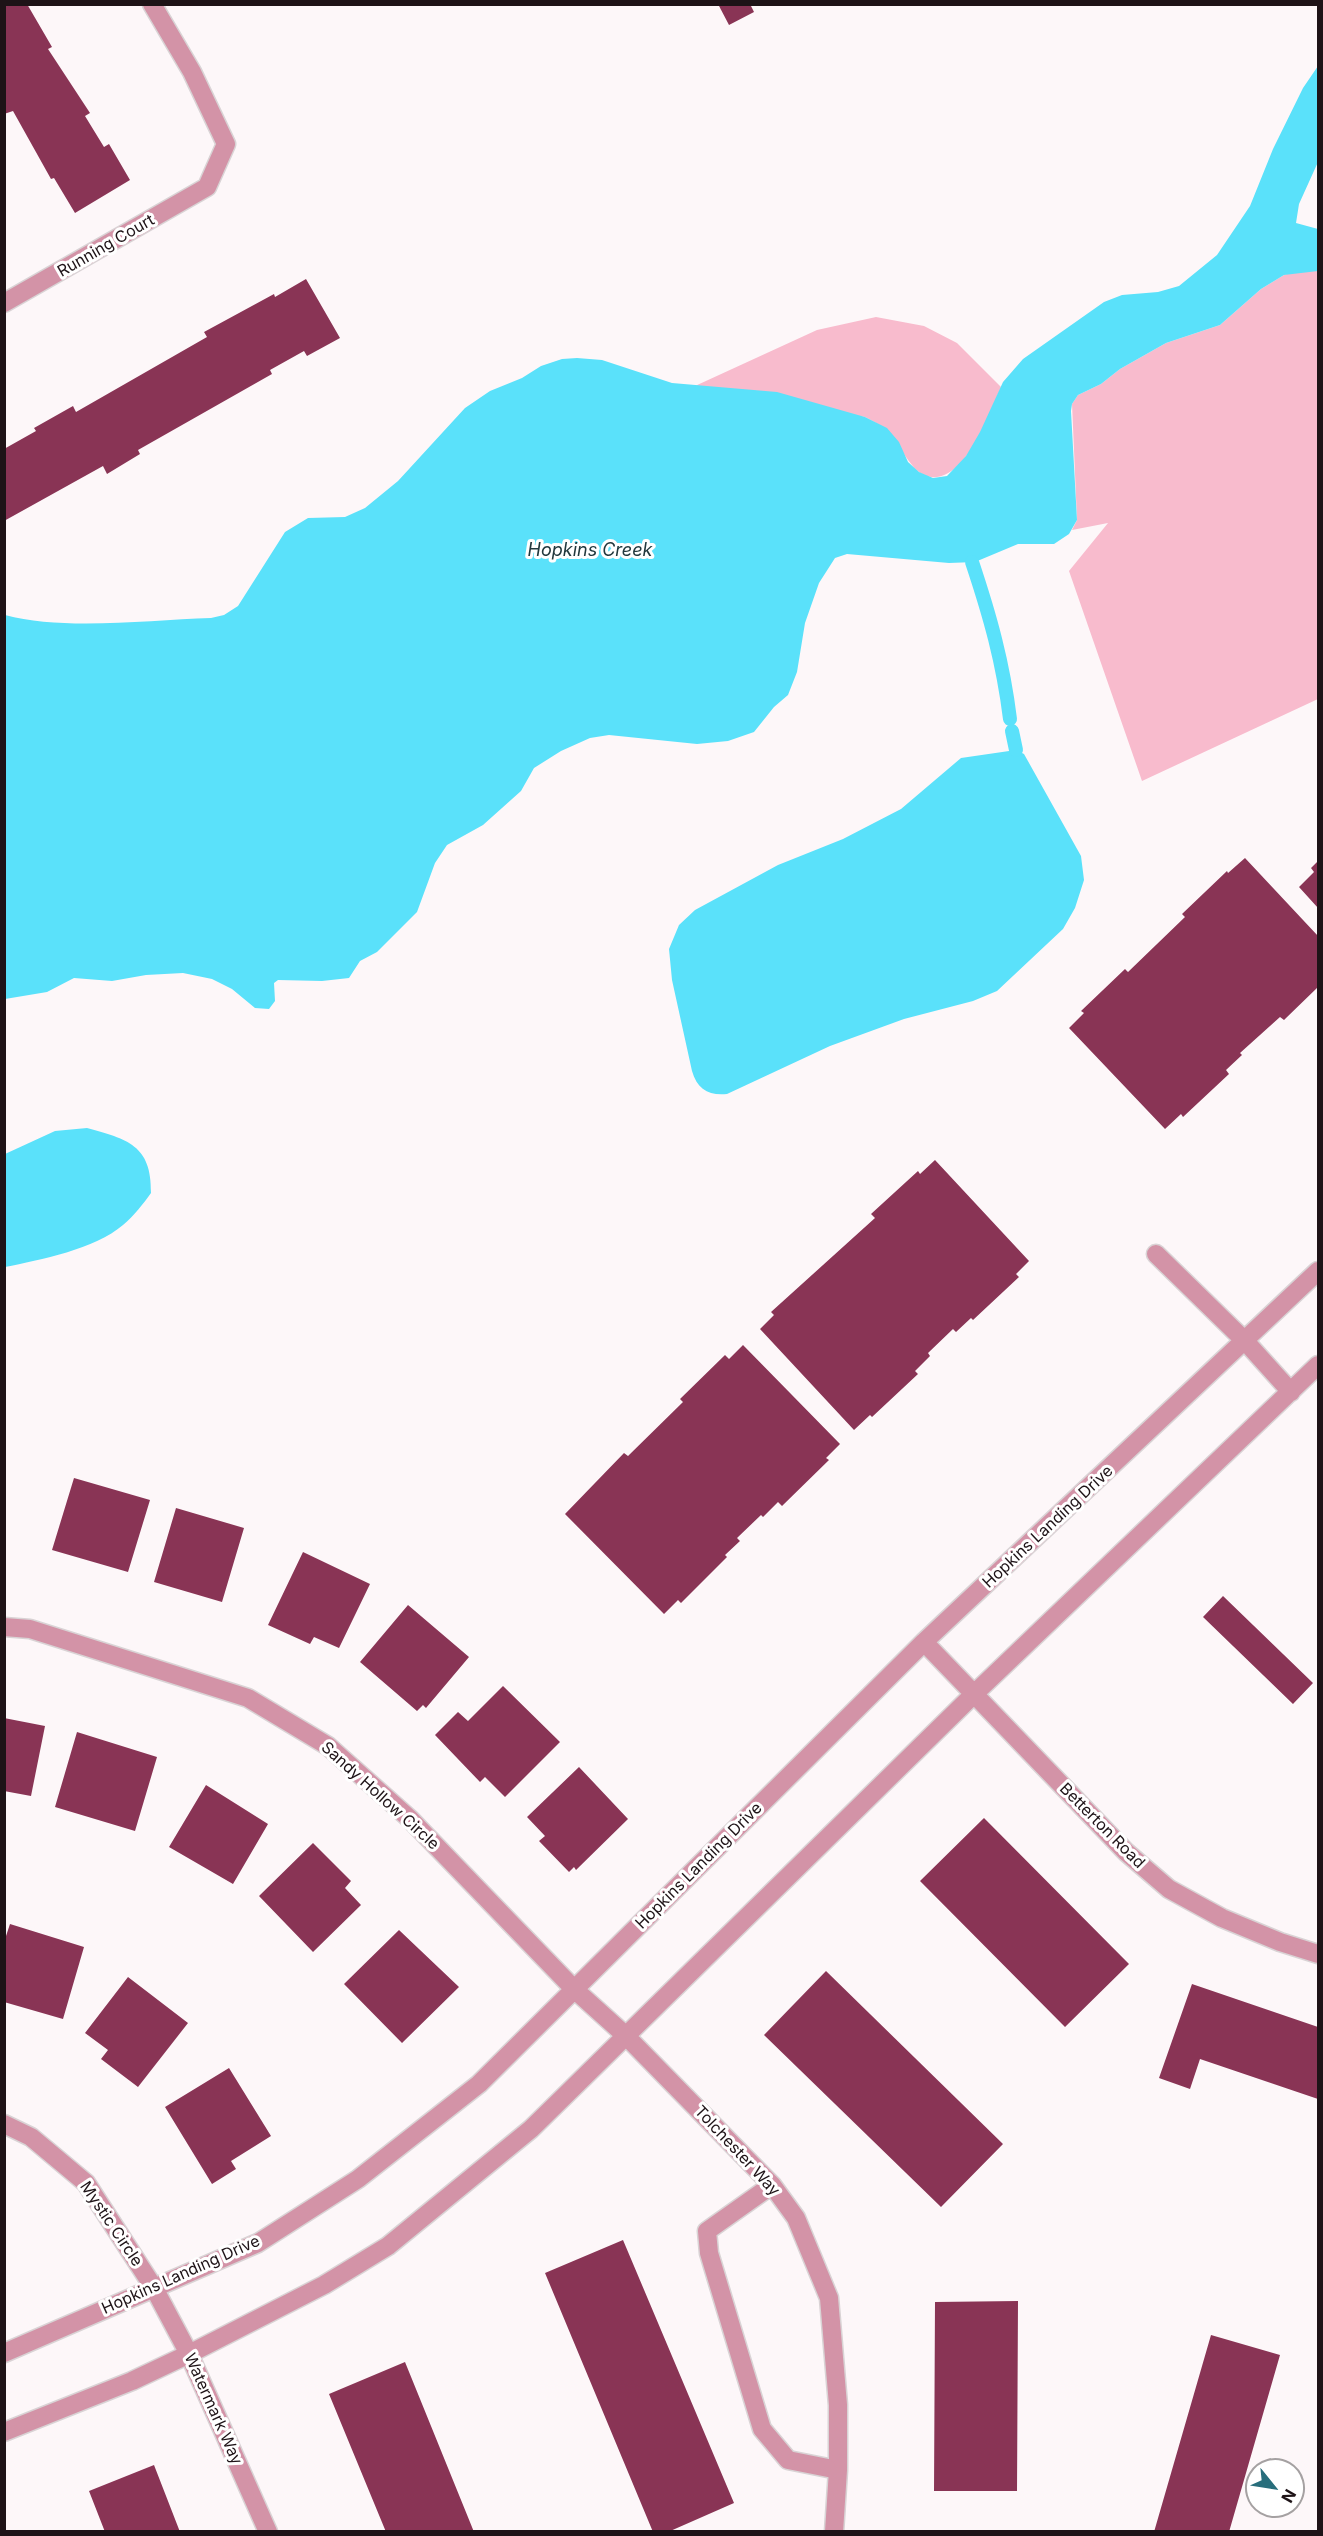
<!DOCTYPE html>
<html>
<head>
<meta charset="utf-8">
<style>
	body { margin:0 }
	#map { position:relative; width:1323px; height:2536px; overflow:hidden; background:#fdf7f9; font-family:Inter,sans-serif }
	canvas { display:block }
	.frame { position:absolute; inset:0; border:6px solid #1e1317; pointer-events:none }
	.north { position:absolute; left:1245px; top:2458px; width:60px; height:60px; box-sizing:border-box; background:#fff; border:2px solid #a5a1a2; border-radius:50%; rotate:120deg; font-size:16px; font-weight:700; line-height:24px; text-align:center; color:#1e1317 }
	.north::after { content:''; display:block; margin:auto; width:21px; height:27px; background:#286e7c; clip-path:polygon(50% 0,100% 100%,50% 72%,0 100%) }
</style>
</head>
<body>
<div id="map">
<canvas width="1323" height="2536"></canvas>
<div class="frame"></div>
<div class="north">N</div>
</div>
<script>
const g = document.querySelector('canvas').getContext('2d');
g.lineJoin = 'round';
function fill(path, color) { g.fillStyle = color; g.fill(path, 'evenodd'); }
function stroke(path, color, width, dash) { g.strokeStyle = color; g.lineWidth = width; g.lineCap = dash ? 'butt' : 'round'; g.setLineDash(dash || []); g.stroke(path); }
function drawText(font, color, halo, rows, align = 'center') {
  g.font = font + ' Inter,sans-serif'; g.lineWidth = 6; g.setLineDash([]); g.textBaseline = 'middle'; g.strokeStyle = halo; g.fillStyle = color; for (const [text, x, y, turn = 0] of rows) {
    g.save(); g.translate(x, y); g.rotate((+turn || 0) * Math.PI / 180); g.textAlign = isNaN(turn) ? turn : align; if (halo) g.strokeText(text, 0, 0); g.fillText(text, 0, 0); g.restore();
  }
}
fill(new Path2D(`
	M1318,264V699L1142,781L1069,571L1108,523L1072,530L1077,520L1072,404L1078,395L1101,384L1120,369L1166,343L1220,325L1261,289L1284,275Z
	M876,317L924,326L957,343L1001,387C989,414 966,481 931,477C924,476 916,471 912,465C891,438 899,434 865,417L695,386L817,330Z`), '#f8bbcd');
fill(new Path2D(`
	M1318,66V162L1299,204L1296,223L1318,229V271L1284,275L1261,289L1220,325L1166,343L1120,369L1101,384L1078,395L1072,404L1071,411L1077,520L1069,534L1054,544H1018L975,562L949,563L847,554L835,558L819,583L805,623L797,672L788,695L774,707L754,732L728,741L697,744L609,735L590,738L561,751L534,768L521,791L483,825L447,845L435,863L417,912L377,952L360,961L349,978L322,981L278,980L274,983L275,1001L269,1009L255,1008L232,989L212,979L183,973L146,975L112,981L74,978L47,992L5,999V615C63,631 149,620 211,618L224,615L238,606L285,532L308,518L345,517L365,508L398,481L465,408L490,391L522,378L541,366L562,359L577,358L602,360L672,383L777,392L865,417L887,428L899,442L908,462L919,472L933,478L947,476L966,456L980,432L1003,382L1023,359L1104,302L1122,295L1158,292L1179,286L1217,255L1250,206L1273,149L1303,88Z
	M1016,750L1024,754L1081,856L1084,880L1075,908L1063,929L997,991L973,1001L904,1019L830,1046L727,1094C709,1096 697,1089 692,1071L672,980L669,949L679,925L695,910L778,865L843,839L901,809L961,758Z
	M87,1128C127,1139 152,1145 151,1193C143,1204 134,1216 123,1225C95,1249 40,1260 5,1267V1154L55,1131Z`), '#5ae1fa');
stroke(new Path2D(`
	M972,562C990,616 1003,662 1010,719
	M1012,731L1016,750`), '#5ae1fa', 14);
fill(new Path2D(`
	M4,4H27L52,47L48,49L90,113L85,116L104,147L109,144L130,180L75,213L54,178L51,179L13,111L4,114Z
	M718,4H750L754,12L729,25Z
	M306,279L340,338L307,356L304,351L270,370L272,374L138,450L140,454L107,474L103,466L4,521V449L36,431L34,428L73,406L76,412L207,337L204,332L274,294L275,297Z
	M1245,858L1318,936V987L1284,1020L1280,1017L1240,1053L1242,1055L1226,1070L1229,1074L1183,1117L1181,1114L1165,1129L1069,1028L1084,1013L1081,1011L1125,969L1128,972L1185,917L1182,914L1227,871L1228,873Z
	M1318,861V908L1299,887L1314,872L1311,868Z
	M935,1160L1029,1261L1016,1274L1019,1277L973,1320L971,1318L956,1332L953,1329L928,1353L930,1356L915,1371L918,1374L872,1417L870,1415L854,1430L760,1329L774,1315L771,1312L875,1218L871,1214L918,1171L920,1174Z
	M743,1345L840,1444L826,1458L829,1460L782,1506L778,1502L763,1517L761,1515L737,1538L740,1541L725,1555L727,1557L681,1603L678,1600L664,1614L565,1514L624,1453L628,1456L683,1402L680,1399L725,1355L729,1359Z
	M74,1478L150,1500L128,1572L52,1550Z
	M176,1508L244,1528L222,1602L154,1582Z
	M303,1552L370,1584L339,1648L314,1637L310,1644L268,1625Z
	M1223,1596L1313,1683L1293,1704L1203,1617Z
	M408,1605L469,1657L426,1708L423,1705L417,1711L360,1662Z
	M503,1686L560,1742L505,1797L485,1777L480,1782L435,1735L458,1712L468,1721Z
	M4,1718L45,1726L31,1796L4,1791Z
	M77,1732L157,1757L135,1831L55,1807Z
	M579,1767L628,1819L576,1870L574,1867L569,1872L539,1841L545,1836L527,1817Z
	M206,1785L268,1824L233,1884L169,1847Z
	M984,1818L1129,1964L1065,2027L920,1881Z
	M313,1843L351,1881L345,1888L361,1905L313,1952L259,1896Z
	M10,1924L84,1947L63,2019L4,2002V1942Z
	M399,1930L459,1987L402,2043L344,1984Z
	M826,1971L1003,2144L941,2207L764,2035Z
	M128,1977L188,2023L138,2087L101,2059L108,2050L85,2033Z
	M1192,1984L1318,2027V2099L1200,2059L1190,2089L1159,2078Z
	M229,2068L271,2136L231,2161L236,2169L212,2184L165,2107Z
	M623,2240L734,2503L668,2532H653L545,2273Z
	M1018,2301L1017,2491H934L935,2302Z
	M1211,2335L1280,2355L1229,2532H1154Z
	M405,2362L474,2532H386L329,2394Z
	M154,2465L180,2532H105L89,2491Z`), '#893455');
const minor = new Path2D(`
	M4,303L207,187L226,144L192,72L152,4
	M1156,1254L1246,1342L1291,1392
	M4,1627L30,1629L248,1698L328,1746L410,1819L574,1989L625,2035L772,2185L796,2218L829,2298L838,2405V2470L834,2532
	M924,1642L1126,1852L1169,1889L1222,1918L1280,1942L1318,1954
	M4,2124L31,2137L86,2183L154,2288L189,2354L268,2532
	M772,2185L707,2231L709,2253L762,2429L788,2460L838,2470
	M4,2353L258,2243L358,2179L479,2084L924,1642L1318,1271
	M4,2432L132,2381L189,2354L324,2285L388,2246L531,2129L973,1695L1318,1365`);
stroke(minor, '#d9d3d5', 21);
stroke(minor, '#d393a7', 18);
drawText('16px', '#1e1317', '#fff', [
	["Running Court",106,246,-30],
	["Hopkins Landing Drive",1048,1527,-43],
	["Sandy Hollow Circle",380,1796,42],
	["Betterton Road",1102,1826,45],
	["Hopkins Landing Drive",699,1866,-45],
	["Tolchester Way",737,2151,47],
	["Mystic Circle",111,2224,56],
	["Hopkins Landing Drive",181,2275,-24],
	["Watermark Way",213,2409,66]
]);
drawText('italic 18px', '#22393e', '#fff', [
	["Hopkins Creek",590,551]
]);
</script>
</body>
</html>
